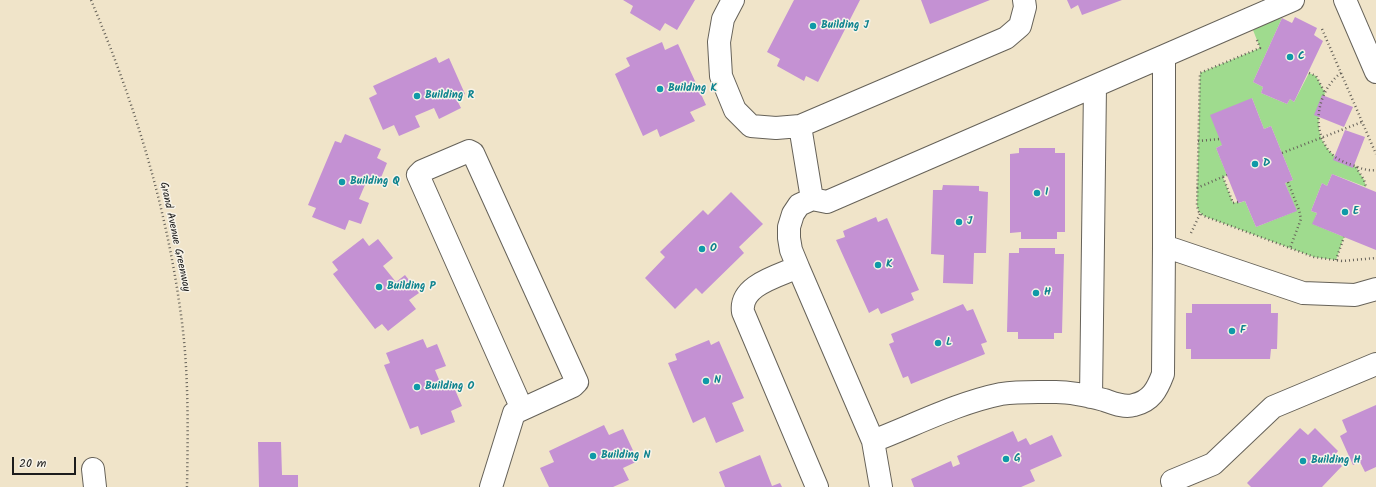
<!DOCTYPE html>
<html>
<head>
<meta charset="utf-8">
<style>
	body { margin:0 }
	#map { position:relative; width:1376px; height:487px; overflow:hidden; background:#f0e4c9; font-family:Kalam,sans-serif }
	canvas { display:block }
	.scale { position:absolute; left:12px; top:457px; width:64px; height:18px; box-sizing:border-box; border:2px solid #1c1c1c; border-top:0; padding-left:5px; font-size:12px; line-height:14px; white-space:nowrap; color:#1c1c1c; -webkit-text-stroke:3px #f7f3e8; paint-order:stroke }
</style>
</head>
<body>
<div id="map">
<canvas width="1376" height="487"></canvas>
<div class="scale">20 m</div>
</div>
<script>
const g = document.querySelector('canvas').getContext('2d');
g.lineJoin = 'round';
function fill(path, color) { g.fillStyle = color; g.fill(path, 'evenodd'); }
function stroke(path, color, width, dash) { g.strokeStyle = color; g.lineWidth = width; g.lineCap = dash ? 'butt' : 'round'; g.setLineDash(dash || []); g.stroke(path); }
function drawText(font, color, halo, rows, align = 'center') {
  g.font = font + ' Kalam,sans-serif'; g.lineWidth = 3; g.setLineDash([]); g.textBaseline = 'middle'; g.strokeStyle = halo; g.fillStyle = color; for (const [text, x, y, turn = 0] of rows) {
    g.save(); g.translate(x, y); g.rotate((+turn || 0) * Math.PI / 180); g.textAlign = isNaN(turn) ? turn : align; if (halo) g.strokeText(text, 0, 0); g.fillText(text, 0, 0); g.restore();
  }
}
fill(new Path2D(`
	M1282,18L1253,82L1263,87L1261,93L1287,104L1290,99L1294,102L1309,73L1316,76L1325,93C1311,128 1319,154 1356,167L1364,180L1366,187L1332,174L1327,186L1322,183L1311,211L1317,213L1313,224L1344,237L1336,260L1314,257L1204,216L1199,212L1197,206L1200,73L1260,48L1253,30L1267,22ZM1252,98L1264,129L1271,126L1293,180L1285,183L1296,211L1256,227L1245,201L1239,203L1238,202L1233,203L1223,177L1227,175L1216,148L1222,145Z`), '#9fdb8e');
fill(new Path2D(`
	M623,0H695L677,30L665,23L660,31L630,13L633,6Z
	M794,0H860L818,82L806,76L804,81L777,66L780,59L767,52Z
	M921,0H990L930,24Z
	M1067,0H1122L1082,15L1078,5L1071,9Z
	M1295,17L1317,28L1314,35L1323,41L1294,102L1290,99L1287,104L1261,93L1263,87L1253,82L1282,18L1292,23Z
	M662,42L665,50L678,44L706,105L690,112L695,121L660,137L657,129L643,136L615,74L630,66L626,58Z
	M436,57L439,63L449,58L465,94L456,98L461,108L439,119L434,108L415,116L420,127L399,136L394,125L383,130L369,98L377,94L373,86Z
	M1322,95L1353,107L1344,127L1314,115Z
	M1252,98L1264,129L1271,126L1293,180L1285,183L1297,211L1256,227L1245,201L1238,203L1216,148L1222,145L1210,115Z
	M1345,130L1365,137L1353,168L1333,160Z
	M345,134L381,149L377,158L387,163L378,185L367,180L359,199L369,203L361,224L349,220L345,230L312,217L316,208L308,205L335,141L341,143Z
	M1019,148H1055V153H1065V232H1057V239H1021V232L1010,233V154L1019,153Z
	M1332,174L1376,192V250L1312,224L1317,213L1311,211L1322,183L1327,186Z
	M943,185L979,186V191L988,192L986,253H974L973,284L943,283L944,255L931,254L933,190H942Z
	M731,192L763,224L739,247L744,253L702,294L696,288L675,309L645,278L665,257L660,252L661,251L703,210L708,215Z
	M876,217L878,222L887,218L919,290L911,293L914,300L881,314L878,308L869,313L836,240L845,237L843,231Z
	M363,238L369,246L378,239L393,258L383,266L396,282L405,275L419,293L409,300L416,309L388,331L382,324L375,329L333,274L338,270L332,262Z
	M1019,248H1055V254H1064L1062,333H1054V339H1018V332H1007L1009,253H1019Z
	M963,304L967,311L973,309L987,342L981,344L985,354L911,384L908,376L903,378L889,344L894,342L891,334Z
	M1192,304H1271V313H1278L1277,349H1271L1270,359H1191V349H1186V313H1192Z
	M423,339L427,348L437,344L446,366L435,370L443,389L453,385L462,406L451,411L455,422L421,435L418,426L410,429L384,365L390,363L386,353Z
	M709,340L711,345L719,341L744,398L732,403L744,431L716,443L705,417L693,423L668,363L677,360L675,354Z
	M1376,405V467L1365,472L1360,462L1353,465L1340,436L1347,432L1342,420Z
	M604,425L609,435L623,429L638,461L623,468L629,480L613,487H549L540,468L554,462L549,451Z
	M1300,428L1308,435L1315,428L1338,451L1333,457L1342,466L1322,487H1251L1247,483Z
	M1013,431L1018,442L1026,438L1030,445L1052,435L1062,456L1030,470L1035,481L1021,487H914L911,479L951,461L953,467L960,464L957,456Z
	M258,442H281L282,475H298V487H259Z
	M760,455L772,486L780,483L782,487H725L719,472Z`), '#c491d3');
const minor = new Path2D(`
	M733,0L723,19L719,42L721,76L735,110L751,126L776,128L800,126L812,199
	M1345,0L1376,72
	M800,126L1006,38L1020,26L1025,7L1024,0
	M1164,246V56L1293,0
	M798,267L873,441
	M1091,397L1095,86
	M93,469L95,487
	M491,487L514,413L573,386L577,382L473,153L469,151L422,171L418,175L522,409
	M817,487L743,312C739,285 779,276 798,267L791,250L789,238V227L793,214L799,205L812,199L827,202L1164,56
	M881,487L873,441C915,425 957,403 1001,394C1019,391 1038,392 1056,392C1072,392 1089,396 1104,400C1113,403 1124,408 1134,405C1151,401 1157,390 1163,374L1164,246L1303,293L1355,295L1376,289
	M1174,487L1172,481L1213,464L1273,407L1376,364`);
stroke(minor, '#666259', 24);
stroke(new Path2D(`
	M91,0C133,99 165,201 180,308C189,367 188,428 187,487
	M1322,29L1376,154
	M1257,40L1260,48L1200,73L1197,206L1199,212L1204,216L1314,257L1342,261L1376,258
	M1309,73L1316,76L1325,93
	M1341,73C1317,91 1310,130 1331,153C1337,160 1346,163 1355,166C1362,169 1369,171 1376,170
	M1198,141L1220,139
	M1282,153L1362,122
	M1356,167L1364,180L1366,187
	M1223,177L1233,203L1238,202
	M1288,182L1299,210L1301,219L1290,248
	M1197,188L1227,175
	M1191,233L1200,214
	M1336,260L1344,237`), '#666259', 2.5, [1, 3]);
stroke(minor, '#fff', 22);
for (const [x, y, r, color] of [
	[813,26,4,"#0f9aa8"],
	[1290,57,4,"#0f9aa8"],
	[660,89,4,"#0f9aa8"],
	[417,96,4,"#0f9aa8"],
	[1255,164,4,"#0f9aa8"],
	[342,182,4,"#0f9aa8"],
	[1037,193,4,"#0f9aa8"],
	[1345,212,4,"#0f9aa8"],
	[959,222,4,"#0f9aa8"],
	[702,249,4,"#0f9aa8"],
	[878,265,4,"#0f9aa8"],
	[379,287,4,"#0f9aa8"],
	[1036,293,4,"#0f9aa8"],
	[1232,331,4,"#0f9aa8"],
	[938,343,4,"#0f9aa8"],
	[706,381,4,"#0f9aa8"],
	[417,387,4,"#0f9aa8"],
	[593,456,4,"#0f9aa8"],
	[1006,459,4,"#0f9aa8"],
	[1303,461,4,"#0f9aa8"]
]) { const dot = new Path2D(); dot.arc(x, y, r, 0, 2 * Math.PI); g.fillStyle = color; g.fill(dot); stroke(dot, '#f7f3e8', 1.5); }
drawText('bold 11px', '#0d838f', '#f7f3e8', [
	["Building J",821,26],
	["C",1298,57],
	["Building K",668,89],
	["Building R",425,96],
	["D",1263,164],
	["Building Q",350,182],
	["I",1045,193],
	["E",1353,212],
	["J",967,222],
	["O",710,249],
	["K",886,265],
	["Building P",387,287],
	["H",1044,293],
	["F",1240,331],
	["L",946,343],
	["N",714,381],
	["Building O",425,387],
	["Building N",601,456],
	["G",1014,459],
	["Building H",1311,461]
], 'left');
drawText('11px', '#1c1c1c', '#f7f3e8', [
	["Grand Avenue Greenway",174,237,78]
]);
</script>
</body>
</html>
